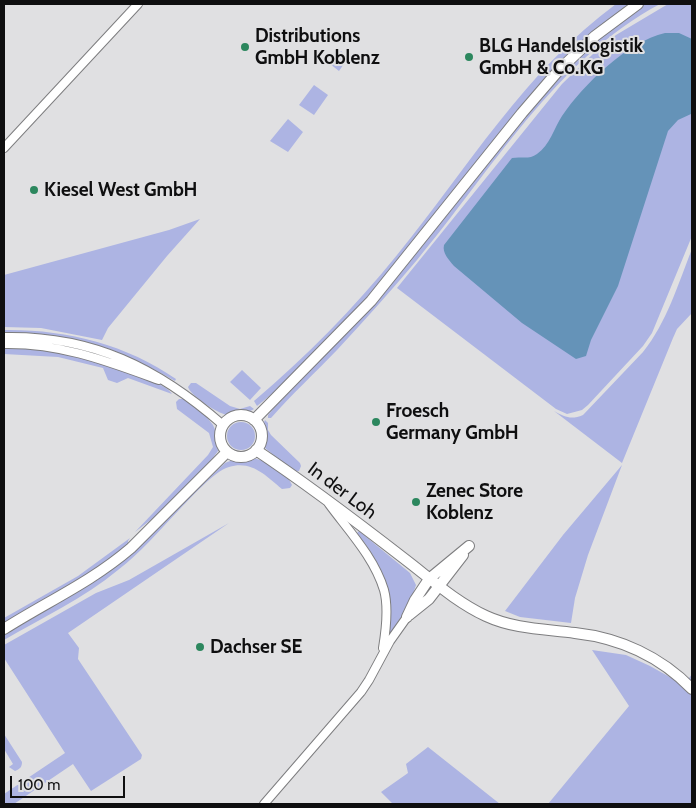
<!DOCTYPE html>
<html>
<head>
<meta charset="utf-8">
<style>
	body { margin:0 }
	#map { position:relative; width:696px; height:808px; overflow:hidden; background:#e0e0e2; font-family:Cabin,sans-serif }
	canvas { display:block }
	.frame { position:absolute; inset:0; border:5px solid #0f0f10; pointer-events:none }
	.scale { position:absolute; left:10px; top:776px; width:115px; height:22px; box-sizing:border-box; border:2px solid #0f0f10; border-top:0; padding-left:6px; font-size:15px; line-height:18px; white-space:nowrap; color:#0f0f10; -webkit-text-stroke:4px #e0e0e2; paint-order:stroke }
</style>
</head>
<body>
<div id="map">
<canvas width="696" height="808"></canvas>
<div class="frame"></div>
<div class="scale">100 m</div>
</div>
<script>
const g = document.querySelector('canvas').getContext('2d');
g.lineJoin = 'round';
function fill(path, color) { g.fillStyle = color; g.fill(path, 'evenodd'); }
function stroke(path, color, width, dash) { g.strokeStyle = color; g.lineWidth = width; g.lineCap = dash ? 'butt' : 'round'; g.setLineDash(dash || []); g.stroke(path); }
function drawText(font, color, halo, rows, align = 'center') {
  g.font = font + ' Cabin,sans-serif'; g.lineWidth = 4; g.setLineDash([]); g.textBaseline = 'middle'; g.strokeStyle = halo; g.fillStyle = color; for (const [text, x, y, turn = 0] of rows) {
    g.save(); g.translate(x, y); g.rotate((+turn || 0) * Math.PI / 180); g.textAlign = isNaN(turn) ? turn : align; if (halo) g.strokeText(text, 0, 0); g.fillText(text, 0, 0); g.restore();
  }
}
fill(new Path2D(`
	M616,4H629C594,29 563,59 534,91C468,174 405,260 331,336C307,361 284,385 257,406L254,401C306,357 354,308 397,255C467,169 525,71 616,4Z
	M645,4H660C556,59 491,171 417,260C391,291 364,321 337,350C315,373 292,394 271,418H268V415L273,409L312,369L403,269L527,113L576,59L609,30Z
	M668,4H692V236L652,333L643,346L588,405L582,410L567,414L556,409L397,288L562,84L595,52L616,35Z
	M341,51L348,58L339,71L330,64Z
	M314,85L328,95L314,115L299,105Z
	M288,119L303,132L288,152L270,141Z
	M200,219L167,256L108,328L102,340L41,328L4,327V275L169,230Z
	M692,249V313L677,329L673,338L622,463L554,411C565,417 571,420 583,415L643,352C667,322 678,284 692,249Z
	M4,330C64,329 126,344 176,379L175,381C120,349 68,332 4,334Z
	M4,347C24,347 45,348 65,352C82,355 167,381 172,394L128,378L117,383L108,380L103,368L58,357L4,354Z
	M242,370L261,388L250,400L230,382Z
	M191,383H196L230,406L240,409L250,406L254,409C251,412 231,415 227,415C217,413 191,396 188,387Z
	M179,399H184L206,416L213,425L217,434L218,451L210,462L161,512L135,532L208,455L213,447L209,433L177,409L176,402Z
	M265,420L268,423V430L271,435L300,463L301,466L299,471L294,472L265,448L262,427Z
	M227 436a14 14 0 1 1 28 0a14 14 0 1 1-28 0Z
	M249,457C263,459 287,471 292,485L290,488L282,489C266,476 252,460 229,467C214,471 189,500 178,511C159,531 140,553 118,570C84,598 42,618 4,640V634L98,579L127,556L225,463C233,459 241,460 249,457Z
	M622,465L588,555L575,598L571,623L520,617L505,611L563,535Z
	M229,523L68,633L79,648L78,659L142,755L141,759L91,791L73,764L14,804H4V794L65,753L4,658V645L96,593L129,580Z
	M359,531L410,573L416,585L410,603L390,634C390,622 391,608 389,595C385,572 371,551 357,533Z
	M130,538L128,541V545L96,571L4,624V618L78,576Z
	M592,650L626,655L650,666L684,685L692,674V804H548L629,706Z
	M4,734L22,762C22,767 20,769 15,771L9,767L13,764L4,749Z
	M428,747L500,804H393L381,792L408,773L406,764Z`), '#adb4e3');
fill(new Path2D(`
	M665,33H679L692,39V110L691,114L678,120L668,131L618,286L591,340L586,356L576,359L522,323L454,266C449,260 442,253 444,245L512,158C521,156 529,160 537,154C550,145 554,128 562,116C584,84 627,42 665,33Z`), '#6593b8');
const minor = new Path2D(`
	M4,148L138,4
	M4,337C92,335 158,368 223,425
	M4,344C61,343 107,361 159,380
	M329,504C348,530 374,557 384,590C389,608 386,630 383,648
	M264,804L361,692L369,680L390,641L407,617`);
const major = new Path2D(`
	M220 436a21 21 0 1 1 42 0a21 21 0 1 1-42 0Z
	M254,420L371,301L522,113L559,70L595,36L638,4
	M256,450C307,484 357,522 406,560C432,580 456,602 486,616C514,629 545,629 575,633C620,638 661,657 692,689
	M409,615L429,599L463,555
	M407,617L415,600L429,579L469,546
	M4,629C48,601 90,583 131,548L227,452`);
stroke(minor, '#7d7d7f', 10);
stroke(major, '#7d7d7f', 12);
stroke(minor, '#fff', 8);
stroke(major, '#fff', 10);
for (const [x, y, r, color] of [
	[245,47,5,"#2c875e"],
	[469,57,5,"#2c875e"],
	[34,190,5,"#2c875e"],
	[376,422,5,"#2c875e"],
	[416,502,5,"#2c875e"],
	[200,647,5,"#2c875e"]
]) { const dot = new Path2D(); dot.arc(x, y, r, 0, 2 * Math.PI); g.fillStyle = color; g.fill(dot); stroke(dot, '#e0e0e2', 2); }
drawText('bold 19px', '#0f0f10', '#e0e0e2', [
	["Distributions",255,36],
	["GmbH Koblenz",255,58],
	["BLG Handelslogistik",479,46],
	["GmbH & Co.KG",479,68],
	["Kiesel West GmbH",44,190],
	["Froesch",386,411],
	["Germany GmbH",386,433],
	["Zenec Store",426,491],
	["Koblenz",426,513],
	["Dachser SE",210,647]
], 'left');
drawText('19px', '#0f0f10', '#e0e0e2', [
	["In der Loh",342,491,37]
]);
</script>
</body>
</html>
